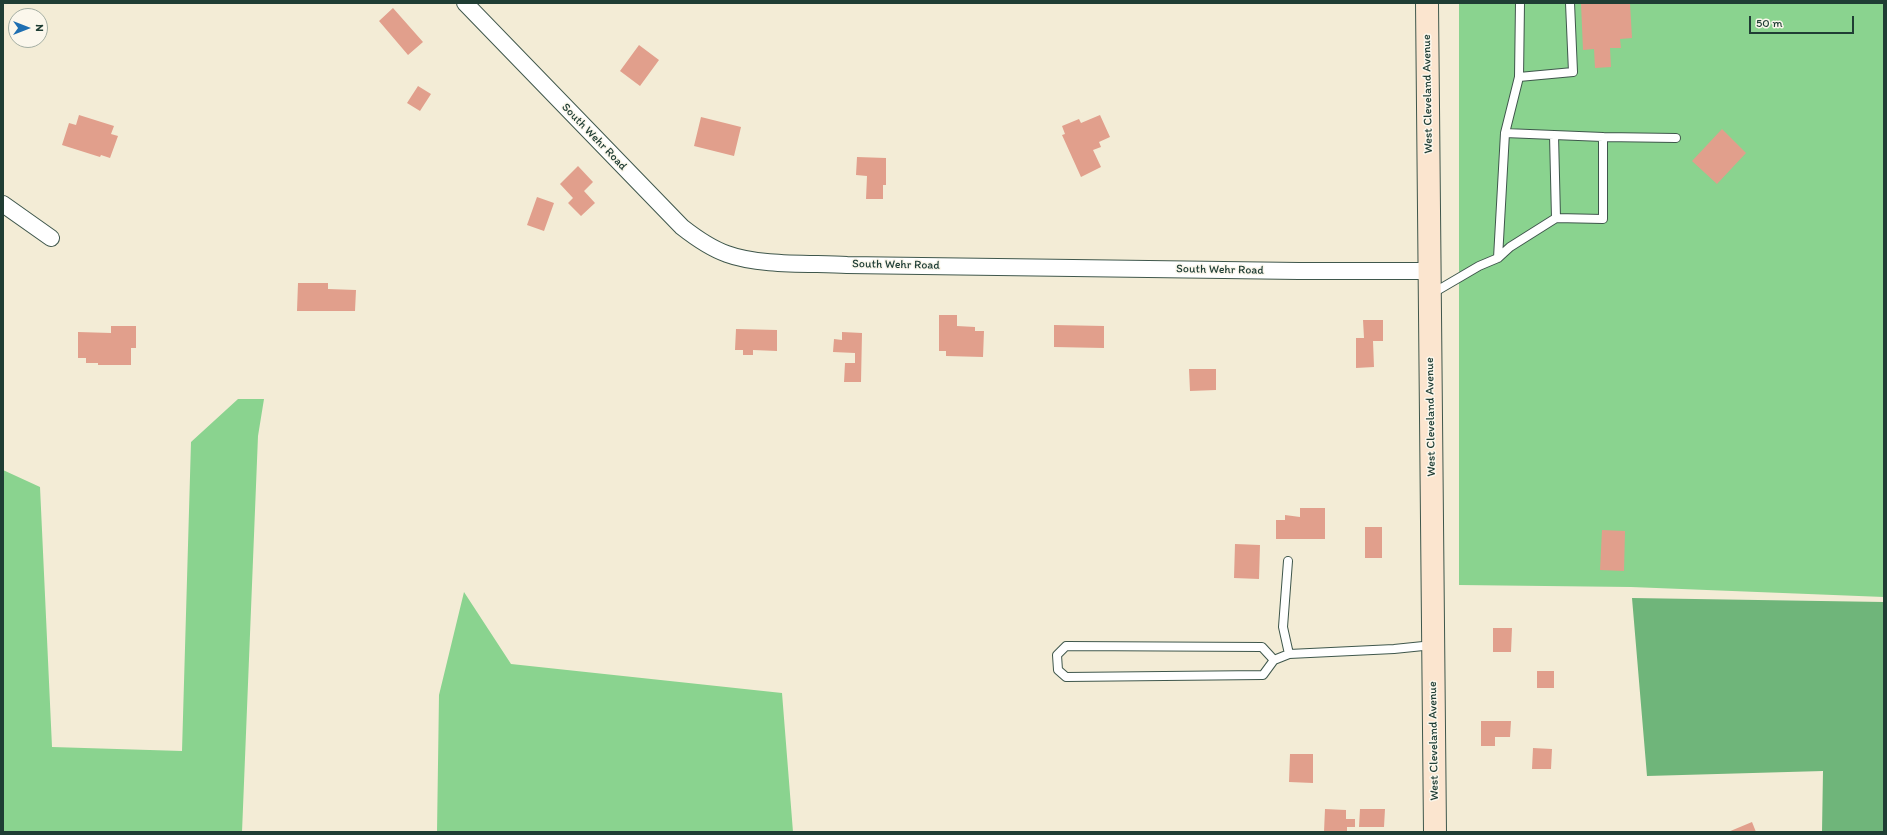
<!DOCTYPE html>
<html>
<head>
<meta charset="utf-8">
<style>
	body { margin:0 }
	#map { position:relative; width:1887px; height:835px; overflow:hidden; background:#f3ecd6; font-family:Itim,sans-serif }
	canvas { display:block }
	.frame { position:absolute; inset:0; border:4px solid #1f3d34; pointer-events:none }
	.north { position:absolute; left:8px; top:8px; width:40px; height:40px; box-sizing:border-box; background:#fbf7ec; border:1px solid #a3ada2; border-radius:50%; rotate:90deg; font-size:11px; font-weight:700; line-height:16px; text-align:center; color:#1f3d34 }
	.north::after { content:''; display:block; margin:auto; width:14px; height:18px; background:#1f6fb2; clip-path:polygon(50% 0,100% 100%,50% 72%,0 100%) }
	.scale { position:absolute; left:1749px; top:16px; width:105px; height:18px; box-sizing:border-box; border:2px solid #1f3d34; border-top:0; padding-left:5px; font-size:12px; line-height:14px; white-space:nowrap; color:#1f3d34; -webkit-text-stroke:3px #fbf7ec; paint-order:stroke }
</style>
</head>
<body>
<div id="map">
<canvas width="1887" height="835"></canvas>
<div class="frame"></div>
<div class="north">N</div>
<div class="scale">50 m</div>
</div>
<script>
const g = document.querySelector('canvas').getContext('2d');
g.lineJoin = 'round';
function fill(path, color) { g.fillStyle = color; g.fill(path, 'evenodd'); }
function stroke(path, color, width, dash) { g.strokeStyle = color; g.lineWidth = width; g.lineCap = dash ? 'butt' : 'round'; g.setLineDash(dash || []); g.stroke(path); }
function drawText(font, color, halo, rows, align = 'center') {
  g.font = font + ' Itim,sans-serif'; g.lineWidth = 3; g.setLineDash([]); g.textBaseline = 'middle'; g.strokeStyle = halo; g.fillStyle = color; for (const [text, x, y, turn = 0] of rows) {
    g.save(); g.translate(x, y); g.rotate((+turn || 0) * Math.PI / 180); g.textAlign = isNaN(turn) ? turn : align; if (halo) g.strokeText(text, 0, 0); g.fillText(text, 0, 0); g.restore();
  }
}
fill(new Path2D(`
	M1459,3H1884V597L1631,587L1459,585Z
	M238,399H264L258,436L242,832H3V470L40,487L52,747L182,751L191,442Z
	M464,592L511,664L782,693L793,832H437L439,695Z`), '#8ad38f');
fill(new Path2D(`
	M1632,598L1884,602V832H1822L1823,771L1647,776Z`), '#6fb57a');
fill(new Path2D(`
	M1581,3H1630L1632,38L1620,39L1621,48H1610L1611,67L1595,68L1594,49L1583,50Z
	M393,8L423,42L408,55L379,21Z
	M639,45L659,60L640,86L620,71Z
	M418,86L431,94L420,111L407,103Z
	M79,115L114,126L111,134L118,136L110,158L101,155L100,157L62,145L69,123L76,125Z
	M1100,115L1110,137L1099,142L1101,147L1093,150L1101,167L1081,177L1062,135L1065,134L1062,126L1079,119L1081,123Z
	M701,117L741,127L734,156L694,146Z
	M1722,129L1746,153L1717,184L1692,161Z
	M857,157L886,158V185H883V199H866L867,176L856,175Z
	M578,166L593,182L584,191L595,203L581,216L568,203L573,198L560,184Z
	M537,197L554,203L544,231L527,225Z
	M298,283H328V289L356,290L355,311H297Z
	M939,315H957V326L975,327V331H984L983,357L946,356V351H939Z
	M1363,320H1383V341H1373L1374,367L1356,368V338H1364Z
	M1054,325L1104,326V348L1054,347Z
	M111,326H136V348H131V365H98V363H86V358H78V332L111,333Z
	M736,329L777,330V351L753,350V355H743V350H735Z
	M842,332L862,333L861,382H844L845,363H855V353L833,352L834,339L842,340Z
	M1189,369H1216V390L1190,391Z
	M1300,508H1325V539H1276V520H1285V515L1300,517Z
	M1365,527H1382V558H1365Z
	M1602,530L1625,531L1624,571L1600,570Z
	M1235,544L1260,545L1259,579L1234,578Z
	M1493,628H1512L1511,652H1493Z
	M1537,671H1554V688H1537Z
	M1481,721H1511L1510,737H1495V746H1481Z
	M1533,748L1552,749L1551,769H1532Z
	M1290,754H1313V783L1289,782Z
	M1325,809L1346,810V819H1355V827H1347V832H1324Z
	M1360,809H1385L1384,827H1359Z
	M1752,822L1756,832H1728Z`), '#e19f8c');
const lane = new Path2D(`
	M1519,77L1573,72L1570,3
	M1505,133L1519,77L1520,3
	M1554,135L1556,218
	M1498,258L1505,133L1603,137
	M1433,293L1479,266L1498,258L1510,247L1556,218L1603,219V137L1676,138
	M1288,561L1283,627L1289,654L1394,649L1433,645
	M1274,660L1262,647L1066,646L1057,655L1058,670L1066,677L1263,675L1274,660L1289,654`);
const street = new Path2D(`
	M465,3L682,227C696,238 710,248 727,254C759,266 812,263 847,265L1299,271H1430
	M3,204L51,238`);
const secondary = new Path2D(`
	M1427,3L1435,832`);
stroke(lane, '#3f574c', 10);
stroke(street, '#3f574c', 18);
stroke(secondary, '#3f574c', 24);
stroke(lane, '#fff', 8);
stroke(street, '#fff', 16);
stroke(secondary, '#fbe5cf', 22);
drawText('12px', '#1f3d34', '#fbf7ec', [
	["West Cleveland Avenue",1428,94,-91],
	["South Wehr Road",594,137,46],
	["South Wehr Road",896,265,1],
	["South Wehr Road",1220,270,1],
	["West Cleveland Avenue",1431,417,-91],
	["West Cleveland Avenue",1434,741,-91]
]);
</script>
</body>
</html>
